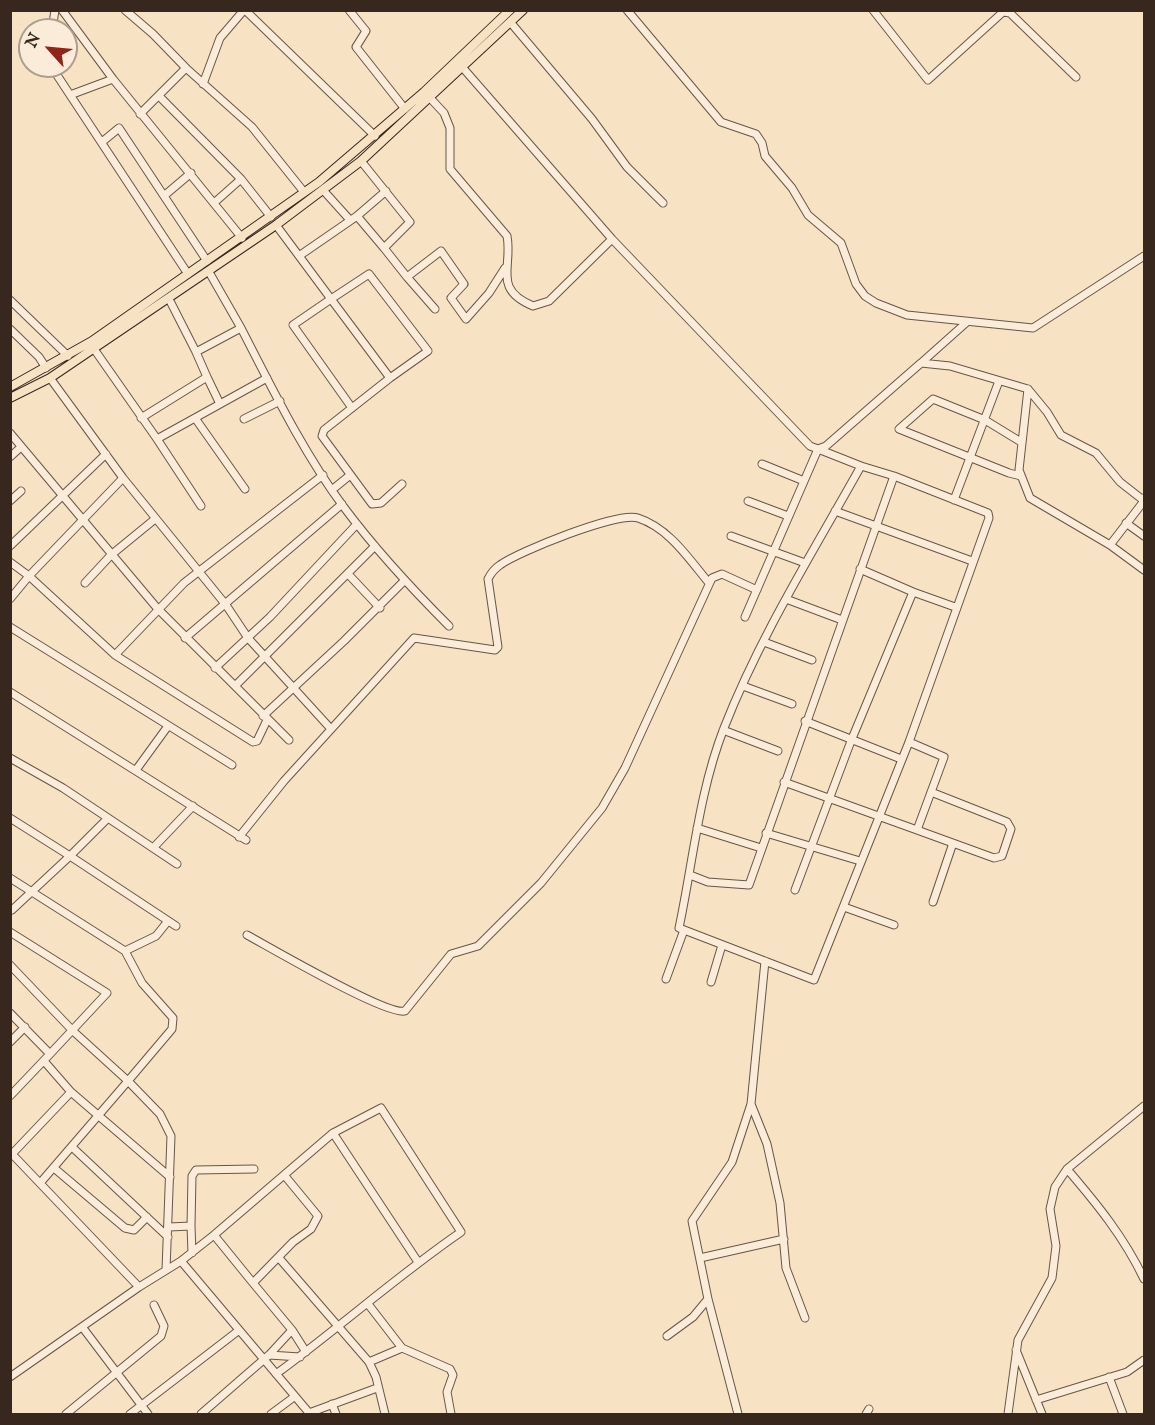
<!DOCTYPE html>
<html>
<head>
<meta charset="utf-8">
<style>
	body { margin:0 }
	#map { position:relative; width:1155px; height:1425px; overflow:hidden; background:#f8e2c4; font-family:"IM FELL English",serif }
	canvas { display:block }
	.frame { position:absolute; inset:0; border:12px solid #37271d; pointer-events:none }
	.north { position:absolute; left:18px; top:18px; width:60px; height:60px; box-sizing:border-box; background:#faecd9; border:2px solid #ac9d8e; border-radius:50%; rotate:297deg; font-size:16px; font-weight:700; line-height:24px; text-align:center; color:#37271d }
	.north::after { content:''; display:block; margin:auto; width:21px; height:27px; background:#8f2418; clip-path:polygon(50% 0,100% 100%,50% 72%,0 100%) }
</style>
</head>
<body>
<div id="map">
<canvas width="1155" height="1425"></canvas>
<div class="frame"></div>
<div class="north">N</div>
</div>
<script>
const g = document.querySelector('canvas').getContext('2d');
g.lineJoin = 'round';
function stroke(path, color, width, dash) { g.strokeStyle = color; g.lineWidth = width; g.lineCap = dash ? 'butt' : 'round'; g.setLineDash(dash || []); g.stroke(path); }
const minor = new Path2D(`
	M62,10L113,79
	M125,10L153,34L186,68
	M245,10L375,136
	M349,10L366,31L356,47L405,109
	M627,10L721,122L756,134L762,143L765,156L792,188L808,215L841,243L856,284L865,296L876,303L907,315L1033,328L1144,256
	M873,10L928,80L1003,12L1010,13L1076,77
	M511,23L592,119L627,167L663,203
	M52,30L55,10
	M51,66L188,274
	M463,68L612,239
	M203,84L220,38L244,10
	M70,95L113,79L242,238
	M159,96L241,179
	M431,99L444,113L450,128V169L507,236C513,267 492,289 533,306L549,301L612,239L810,446L818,449L826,446L921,363L950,366L1028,389L1019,470L1030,498L1110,545L1144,570
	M140,114L186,68L252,127L304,192
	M102,142L119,128L207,261
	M323,190L350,220
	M165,195L191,173
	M214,203L241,179L271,217
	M357,216L384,248L410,222L361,161
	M276,225L331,299L369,274L428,351L390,378
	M384,248L407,277L441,251L464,284L451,298L466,319L489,293L505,268
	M299,256L357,216L386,191
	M209,272L241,328
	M407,277L435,309
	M169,299L196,352L241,328C272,388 303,452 343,506C375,549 411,588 449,626
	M10,300L68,356
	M10,329L39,357L46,368
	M94,349L157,439L267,378
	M921,363L967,322
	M207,377L220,404
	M50,378L123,478L226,605L248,638L331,729
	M1028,389L1047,412L1061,435L1096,453L1120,482L1143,500L1144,498
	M352,408L293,325L331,299L390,378L324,430L322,436L372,504L381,503L402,484
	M141,418L207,377L196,352
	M195,418L245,489
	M244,419L280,401
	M10,433L157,608L289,740
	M157,439L201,506
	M1021,442L985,420L933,399L899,429L1009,473L1021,476
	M10,457L21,447
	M762,464L804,481
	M333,489L349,476
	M954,500L999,381
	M10,501L21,491
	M748,501L788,516
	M835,511L972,561
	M1126,523L1144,536
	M731,536L805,563
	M1110,545L1144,501
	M10,546L106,454
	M10,562L29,576L115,655L253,742L257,741L267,720
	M348,574L380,608
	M85,583L111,555L155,519
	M913,592L955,607
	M10,599L29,576L123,478
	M786,599L842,620
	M745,617L818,449L861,466
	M10,627L232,765
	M185,638L342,504
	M764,642L812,660
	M115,655L184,583L323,475
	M215,668L270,617L357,524
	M235,686L375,546
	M743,686L792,704
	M10,692L246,840
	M263,716L344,641L404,581
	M805,721L901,759
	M723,730L778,751
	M10,758L63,788L177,864
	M136,770L168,726
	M784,782L917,830L944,757L909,742
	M10,818L70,856L12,910
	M108,818L70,856L176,926
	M697,828L761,848
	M917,830L994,858L1002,856L1011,829L1007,822L931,792
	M766,833L860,861
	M239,837L284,781L414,638L495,650L498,647L488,579C491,573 494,569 500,565C518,552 618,511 638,518C669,528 689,559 709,583
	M154,847L193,806
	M690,875L708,882L749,885L894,476L988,513L989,518L909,742L814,980L679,928C693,862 699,792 724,728C760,636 813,552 861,466L894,476
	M10,878L125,951L142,983L173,1018L172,1029L128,1081L160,1114L171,1136L166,1270
	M795,890L851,741L913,592L860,569
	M933,902L953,843
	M844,907L894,925
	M10,932L107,993L50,1054
	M247,935C271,948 387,1016 405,1011L451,954L478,946L541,883L602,808L625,768L712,578L722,574L757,590
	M125,951L156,936L168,921
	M10,965L73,1031L128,1081L41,1182
	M666,979L684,930
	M711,982L722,945
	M10,1013L50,1054L10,1096
	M10,1042L25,1027
	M71,1092L170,1177
	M751,1104L767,1144L780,1203L786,1268L805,1318
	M333,1133L418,1262
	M72,1147L168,1237
	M12,1154L71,1092L44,1061
	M10,1156L12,1154L139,1287L10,1377
	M54,1168L125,1228L134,1230L147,1217
	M1067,1169C1097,1204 1124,1237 1144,1279
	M191,1226L192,1253
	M169,1227L191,1226L192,1176L196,1170L254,1169
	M214,1235L253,1283L293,1242L311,1229L318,1216L285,1176
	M279,1258L369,1362L402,1348L450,1369L453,1375L447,1392L451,1414
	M700,1258L784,1239
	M181,1261L310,1414
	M139,1287L181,1261L214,1235L333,1133L381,1108L461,1232C397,1276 339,1328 276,1374
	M708,1299L738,1414
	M368,1304L402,1348
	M83,1328L148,1414
	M292,1330L306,1352
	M667,1336L693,1317L708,1299L692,1221L732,1162L751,1104L765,961
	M1016,1350L1042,1414
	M269,1355L300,1357
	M369,1362L376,1377L385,1414
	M1109,1377L1123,1414
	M1036,1400L1127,1372L1144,1360
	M332,1404L336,1414
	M309,1413L377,1388
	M66,1414L161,1336L164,1326L154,1305
	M130,1414L238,1331
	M201,1414L269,1355L292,1330L253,1283
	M271,1414L294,1397
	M866,1414L869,1409
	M1008,1414L1018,1340L1052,1278L1056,1246L1050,1209L1055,1187L1067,1169L1144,1106`);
const major = new Path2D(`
	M10,387L92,341L319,182L424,92L510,10
	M10,398L50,378L276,225L361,161L523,10`);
stroke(minor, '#675647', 9);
stroke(major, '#37271d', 10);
stroke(minor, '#faecd9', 7);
stroke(major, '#f8e2c4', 8);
</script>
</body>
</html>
